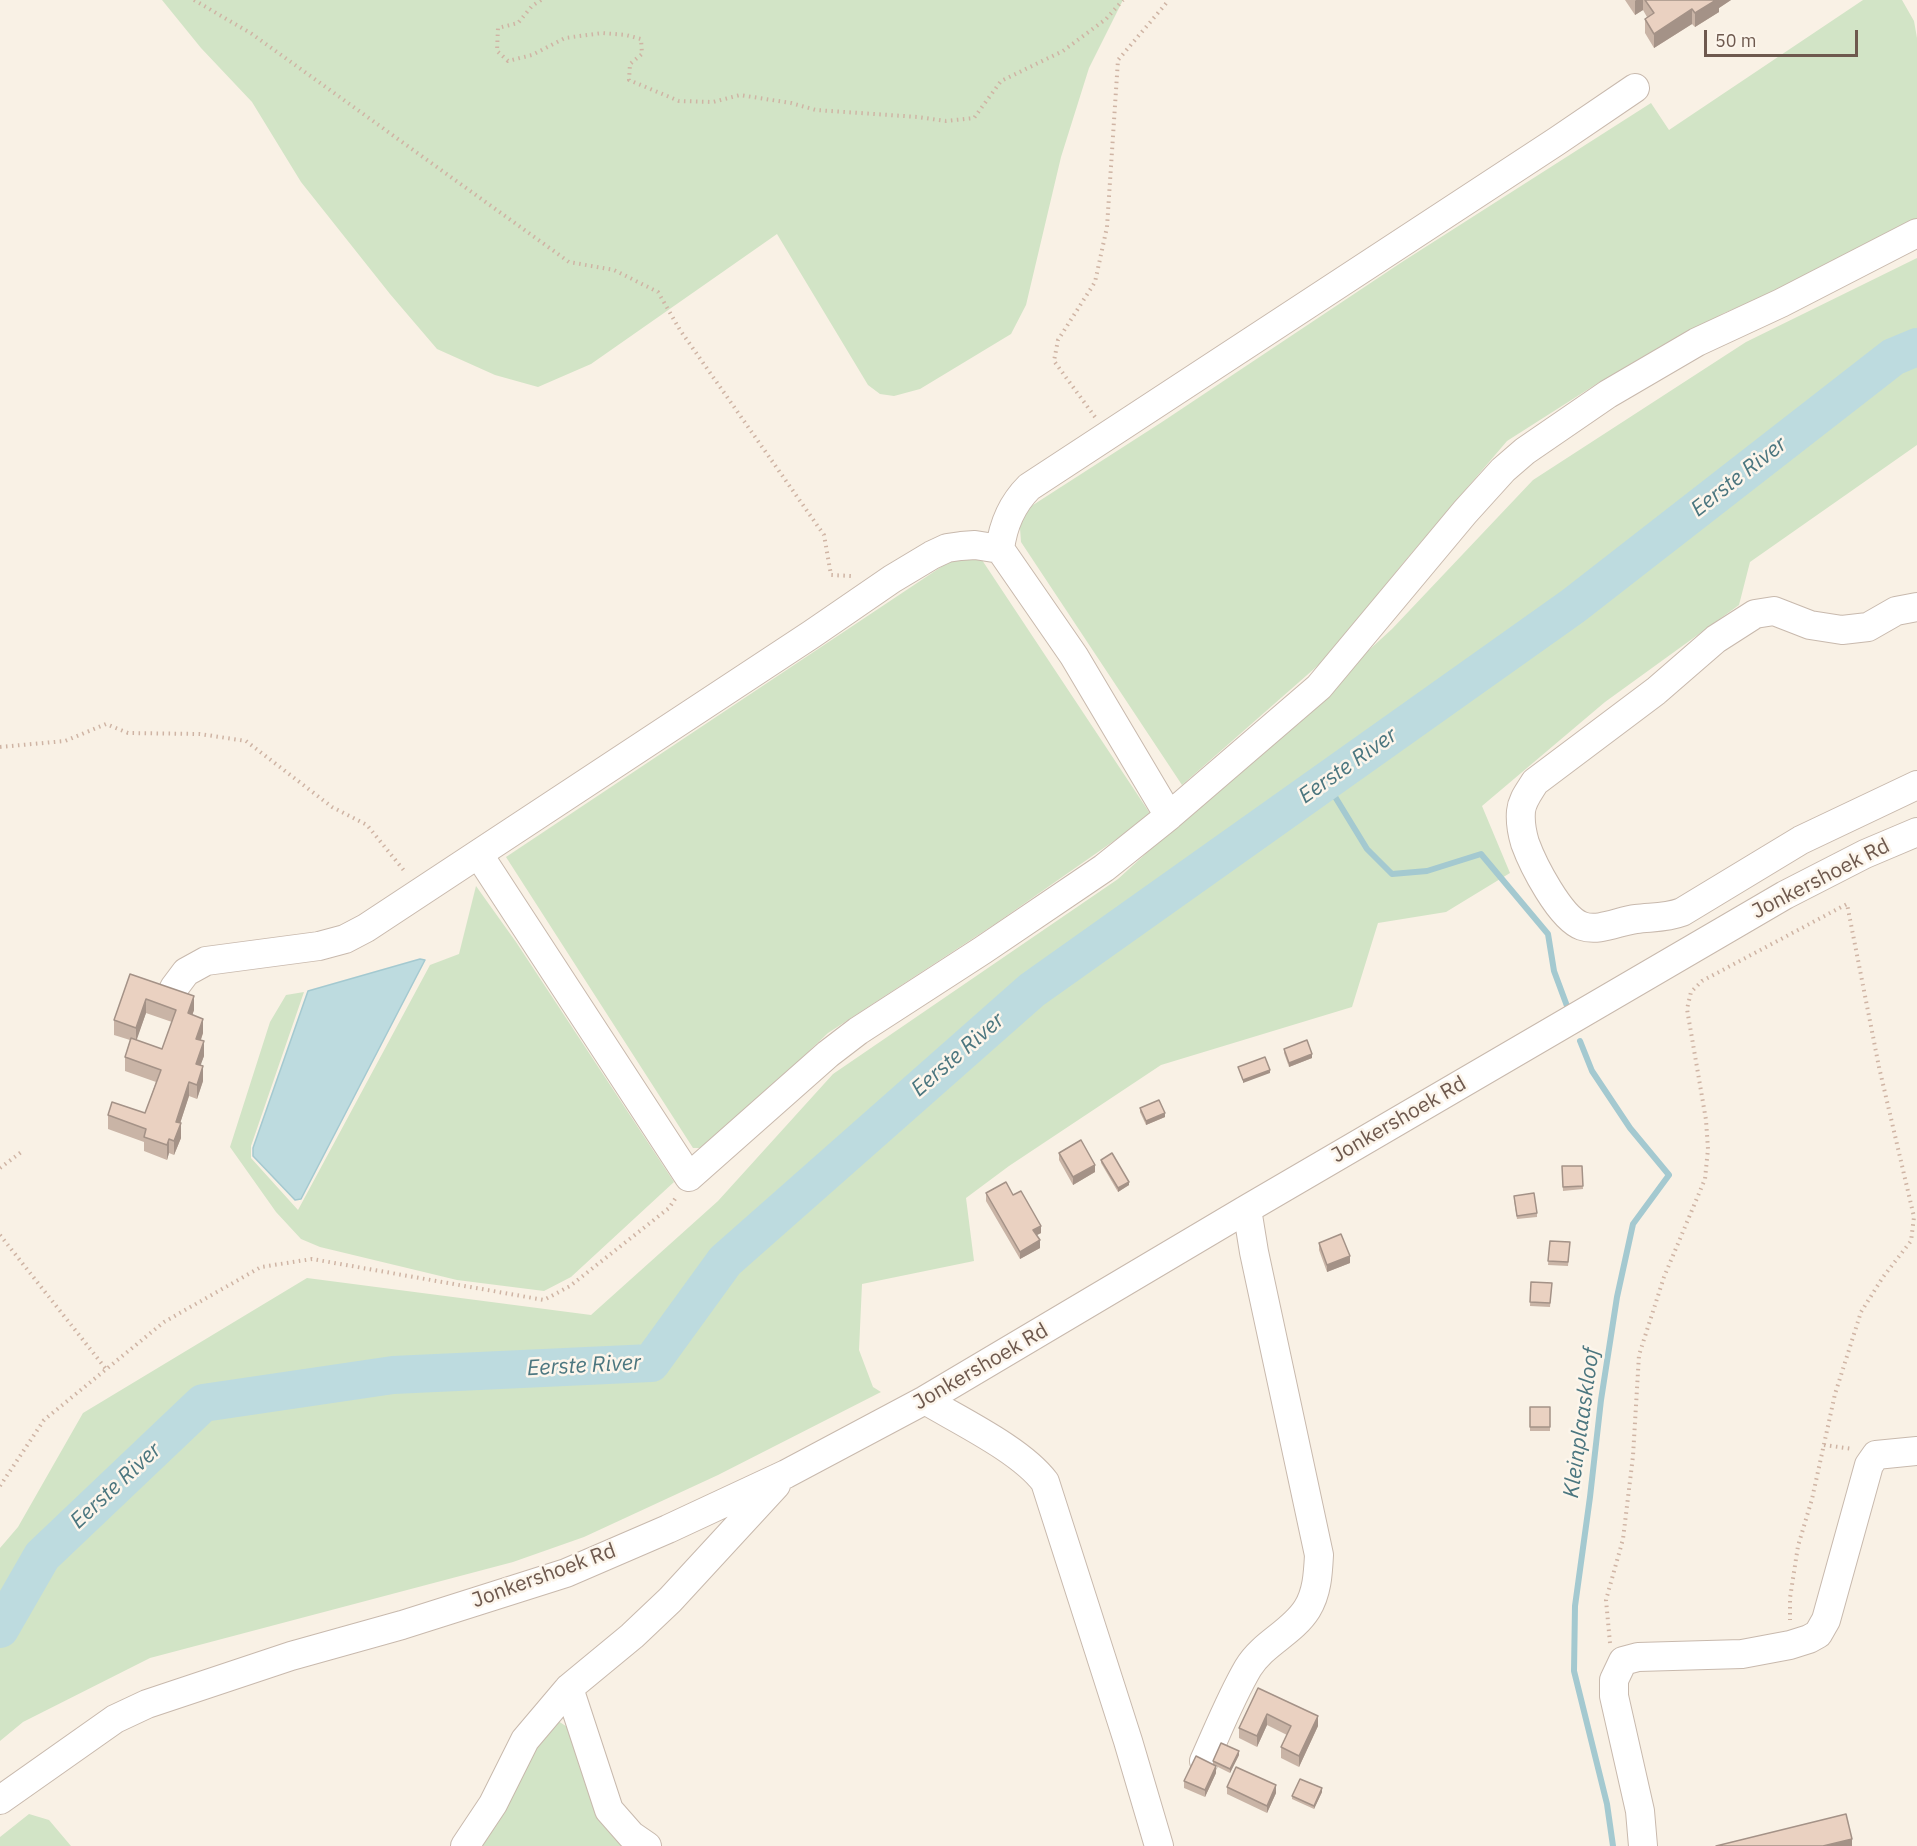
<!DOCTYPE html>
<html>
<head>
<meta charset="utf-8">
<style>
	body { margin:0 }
	#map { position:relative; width:1917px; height:1846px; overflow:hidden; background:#f9f1e5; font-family:"IBM Plex Sans",sans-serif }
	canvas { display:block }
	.scale { position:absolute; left:1704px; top:30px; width:154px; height:27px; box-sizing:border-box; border:3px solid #6e594e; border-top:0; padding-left:8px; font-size:18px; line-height:21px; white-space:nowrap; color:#6e594e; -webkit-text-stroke:4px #fcf5eb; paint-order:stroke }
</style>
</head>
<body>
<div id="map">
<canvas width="1917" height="1846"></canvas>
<div class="scale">50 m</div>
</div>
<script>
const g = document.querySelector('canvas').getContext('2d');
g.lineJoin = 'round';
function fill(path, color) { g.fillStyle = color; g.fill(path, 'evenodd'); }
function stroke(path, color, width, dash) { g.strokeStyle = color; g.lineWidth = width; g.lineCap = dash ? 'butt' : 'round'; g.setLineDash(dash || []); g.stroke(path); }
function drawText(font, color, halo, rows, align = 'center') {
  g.font = font + ' "IBM Plex Sans",sans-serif'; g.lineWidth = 5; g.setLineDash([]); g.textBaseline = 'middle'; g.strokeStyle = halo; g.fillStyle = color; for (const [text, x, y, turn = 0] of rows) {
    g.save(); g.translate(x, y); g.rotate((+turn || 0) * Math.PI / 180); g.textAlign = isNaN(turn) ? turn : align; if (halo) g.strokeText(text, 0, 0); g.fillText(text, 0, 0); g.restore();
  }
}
fill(new Path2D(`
	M162,0H1123L1089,68L1061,157L1026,305L1011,334L920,389L894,396L880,394L868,385L777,234L591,364L538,387L495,375L437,349L390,294L301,182L252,102L201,48Z
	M1863,0H1902L1914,21L1917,38V218L1903,228L1793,284L1724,313L1598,383L1507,441L1409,556L1323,661L1182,785L1021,542L1019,514L1162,422L1402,262L1651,103L1669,130Z
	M1917,258V445L1750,562L1739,605L1605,702L1482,806L1510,873L1446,912L1378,923L1352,1007L1161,1065L1009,1166L966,1198L974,1261L862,1284L859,1350L873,1387L881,1392L718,1475L584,1537L513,1562L150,1658L23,1722L0,1741V1548L18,1527L83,1413L307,1278L591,1315L718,1201L833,1074L1118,879L1392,629L1533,480L1746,342Z
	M956,557L982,560L1151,815L995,924L828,1033L707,1148H693L506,857Z
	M476,886L516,942L674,1182L571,1277L544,1291L457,1280L320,1247L301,1239L276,1212L230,1147L270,1022L286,995L304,992L251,1146V1158L298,1210L430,965L459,954Z
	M558,1721L572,1730L628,1846H476L532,1750Z
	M29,1814L49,1820L71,1846H0V1837Z`), '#d2e4c6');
const water = new Path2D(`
	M420,959L425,960L301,1199L295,1200L253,1156V1148L308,991Z`);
fill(water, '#bddbdf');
stroke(water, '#a4c9d0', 1.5);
stroke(new Path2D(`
	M1326,782L1367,849L1392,874L1427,871L1481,854L1548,934L1554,971L1567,1006
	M1580,1041L1592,1071L1630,1128L1669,1175L1633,1224L1617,1297L1601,1400L1590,1497L1575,1606L1574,1671L1607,1804L1613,1846`), '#a4c9d0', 6);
stroke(new Path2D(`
	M0,1629L42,1556L203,1403L393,1375L651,1363L725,1261L1032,990L1573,606L1893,357L1917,347`), '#bddbdf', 38);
const minor = new Path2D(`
	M1000,549C1003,525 1012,504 1029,487L1557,141L1635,88
	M1917,607L1896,611L1868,627L1842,630L1810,625L1774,611L1755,614L1716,639L1656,691L1535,782C1529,792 1522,800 1521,811C1520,822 1522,833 1525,843C1533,865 1560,918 1582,926C1599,932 1619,921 1636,919C1652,917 1666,918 1682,912L1801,840L1917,785
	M479,855L689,1177L828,1054L858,1031L983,950L1104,868L1169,816L1319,687L1465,512L1503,470L1525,451L1608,394L1697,342L1781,303L1917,233
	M174,988L186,972L206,961L319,946L345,939L366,928L812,634L892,579L932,555L947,548L961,546L975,545L1000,549L1074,656L1169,816
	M925,1400C960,1421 1021,1450 1045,1482L1128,1741L1159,1846
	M569,1688L609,1810L631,1835L647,1846
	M1204,1761C1218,1730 1231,1697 1248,1668C1263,1643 1292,1633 1307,1609C1317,1593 1318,1574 1319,1555L1254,1252L1247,1209
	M0,1800L115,1719L147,1704L291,1656L402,1625L566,1573L668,1529L786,1474L925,1400L1247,1209L1785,895L1865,854L1917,832
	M465,1846L493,1804L525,1740L569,1688L632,1636L670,1600L776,1485
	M1643,1846L1640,1811L1614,1696V1680L1623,1661L1638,1657L1742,1654L1790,1645L1809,1639L1818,1634L1826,1620L1869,1465L1876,1455L1917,1451`);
stroke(minor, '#c8b9ad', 30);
stroke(new Path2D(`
	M194,0L252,34L569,262L614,270L658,292L680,330L824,535L831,575L851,576
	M541,0L532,6L518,23L498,28L497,51L508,61L532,55L565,38L602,33L626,35L641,39L642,54L630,64L629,80L679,101L713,102L740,95L791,103L816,110L918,117L946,121L974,118L1001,81L1063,51L1106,19L1123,0
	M1095,417L1054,361L1058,340L1095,282L1107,227L1118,60L1169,0
	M0,747L65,741L106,724L128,733L200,734L246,741L332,807L367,825L406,873
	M0,1168L24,1150
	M0,1235L106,1369
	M1824,1445L1853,1449
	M0,1486L44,1420L164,1322L261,1267L312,1259L544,1300L570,1286L669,1208L677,1196
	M1610,1643L1606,1600L1623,1539L1633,1456L1639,1355L1664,1277L1705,1179L1708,1149L1706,1120L1687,1009L1691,992L1702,981L1847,904L1879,1067L1914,1217L1911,1241L1883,1277L1861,1312L1835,1394L1812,1499L1798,1546L1790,1598V1620`), '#cfb4a4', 4, [1.5, 4.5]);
stroke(minor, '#fff', 28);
fill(new Path2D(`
	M1625,0H1731L1719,8V12L1695,27L1692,24L1654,48L1645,33V19L1647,17L1643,10L1635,15Z
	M130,974L194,1010L192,1015L203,1033L201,1040L204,1056L200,1065L203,1081L197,1099L189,1096L180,1123L181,1138L174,1155L169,1153L167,1160L144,1151V1142L108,1129V1115L145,1113L156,1082L125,1071V1057L130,1040L114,1035V1020ZM146,1013L172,1022L162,1049L136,1040Z
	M1284,1049L1312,1058L1289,1067L1284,1053Z
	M1140,1108L1165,1117L1146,1125L1140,1112Z
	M1059,1153L1095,1172L1073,1185L1059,1160Z
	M1101,1160L1129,1185L1118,1192L1101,1163Z
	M1562,1166H1582L1583,1189L1563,1191Z
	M986,1193L1013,1195L1041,1233L1037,1235L1040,1248L1020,1259L986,1201Z
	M1514,1199L1537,1213V1217L1517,1219Z
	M1550,1241L1570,1242L1568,1266L1548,1265Z
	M1319,1243L1350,1263L1327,1272L1319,1250Z
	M1531,1282L1552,1283L1550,1307L1530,1306Z
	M1530,1407H1550V1431H1530Z
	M1258,1688L1318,1726L1299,1767L1281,1758V1747L1287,1735L1267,1725L1257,1747L1239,1738V1728Z
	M1239,1755L1230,1773L1216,1766V1773L1205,1797L1184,1788V1781L1213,1764V1761Z
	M1227,1787L1276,1793L1267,1813L1227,1794Z
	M1322,1792L1314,1809L1292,1799V1796Z`), '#c9b4a6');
fill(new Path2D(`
	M1636,0H1643V10L1635,15V1Z
	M1716,0H1731L1719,8V12L1695,27V13Z
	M1692,9V24L1654,48V34Z
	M194,996V1010L188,1028V1013Z
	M146,999V1013L136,1042V1028Z
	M203,1019V1033L196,1053V1039Z
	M204,1041V1056L196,1078V1064Z
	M1312,1054V1058L1289,1067V1063Z
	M203,1066V1081L197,1099V1085Z
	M1270,1070V1073L1243,1083V1080Z
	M189,1082V1096L176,1136V1122Z
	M1165,1113V1117L1146,1125V1121Z
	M181,1123V1138L174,1155V1141Z
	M169,1139V1153L167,1160V1145Z
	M1095,1165V1172L1073,1185V1177Z
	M1129,1182V1185L1118,1192V1188Z
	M1041,1226V1233L1033,1237V1230Z
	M1040,1240V1248L1020,1259V1252Z
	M1350,1256V1263L1327,1272V1265Z
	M1267,1714V1725L1257,1747V1736Z
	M1318,1716V1726L1299,1767V1756Z
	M1239,1751V1755L1230,1773V1769Z
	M1216,1766V1773L1205,1797V1790Z
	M1276,1785V1793L1267,1813V1806Z
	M1322,1788V1792L1314,1809V1806Z
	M1852,1839V1846H1823Z`), '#a49287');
const building = new Path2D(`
	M1645,0H1716L1695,13L1692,9L1654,34L1645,19L1654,13Z
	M130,974L194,996L188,1013L203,1019L196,1039L204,1041L196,1064L203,1066L197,1085L189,1082L176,1122L181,1123L174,1141L169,1139L167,1145L144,1137L146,1129L108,1115L112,1102L145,1113L161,1070L125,1057L131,1038L162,1049L176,1010L146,999L136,1028L114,1020Z
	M1307,1040L1312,1054L1289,1063L1284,1049Z
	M1265,1057L1270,1070L1243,1080L1238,1067Z
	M1159,1100L1165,1113L1146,1121L1140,1108Z
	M1081,1140L1095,1165L1073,1177L1059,1153Z
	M1112,1153L1129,1182L1118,1188L1101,1160Z
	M1562,1166H1582L1583,1186L1563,1187Z
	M1006,1182L1013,1195L1021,1191L1041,1226L1033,1230L1040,1240L1020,1252L986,1193Z
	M1534,1193L1537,1213L1517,1216L1514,1196Z
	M1341,1234L1350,1256L1327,1265L1319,1243Z
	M1550,1241L1570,1242L1568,1262L1548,1261Z
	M1531,1282L1552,1283L1550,1303L1530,1302Z
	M1530,1407H1550V1427H1530Z
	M1258,1688L1318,1716L1299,1756L1281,1747L1291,1726L1267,1714L1257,1736L1239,1728Z
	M1221,1743L1239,1751L1230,1769L1213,1761Z
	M1196,1756L1216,1766L1205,1790L1184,1781Z
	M1236,1767L1276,1785L1267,1806L1227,1787Z
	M1300,1779L1322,1788L1314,1806L1292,1796Z
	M1846,1814L1852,1839L1823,1846H1716Z`);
fill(building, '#ead1c1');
stroke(building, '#a49287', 1.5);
drawText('21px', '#6e594e', '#fcf5eb', [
	["Jonkershoek Rd",1821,879,-27],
	["Jonkershoek Rd",1399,1120,-30],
	["Jonkershoek Rd",981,1367,-30],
	["Jonkershoek Rd",544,1576,-20]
]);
drawText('italic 22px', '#4b767f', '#fcf5eb', [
	["Eerste River",1739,477,-38],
	["Eerste River",1348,766,-35],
	["Eerste River",958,1055,-41],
	["Eerste River",584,1366,-3],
	["Kleinplaaskloof",1582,1423,-82],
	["Eerste River",116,1486,-43]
]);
</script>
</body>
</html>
